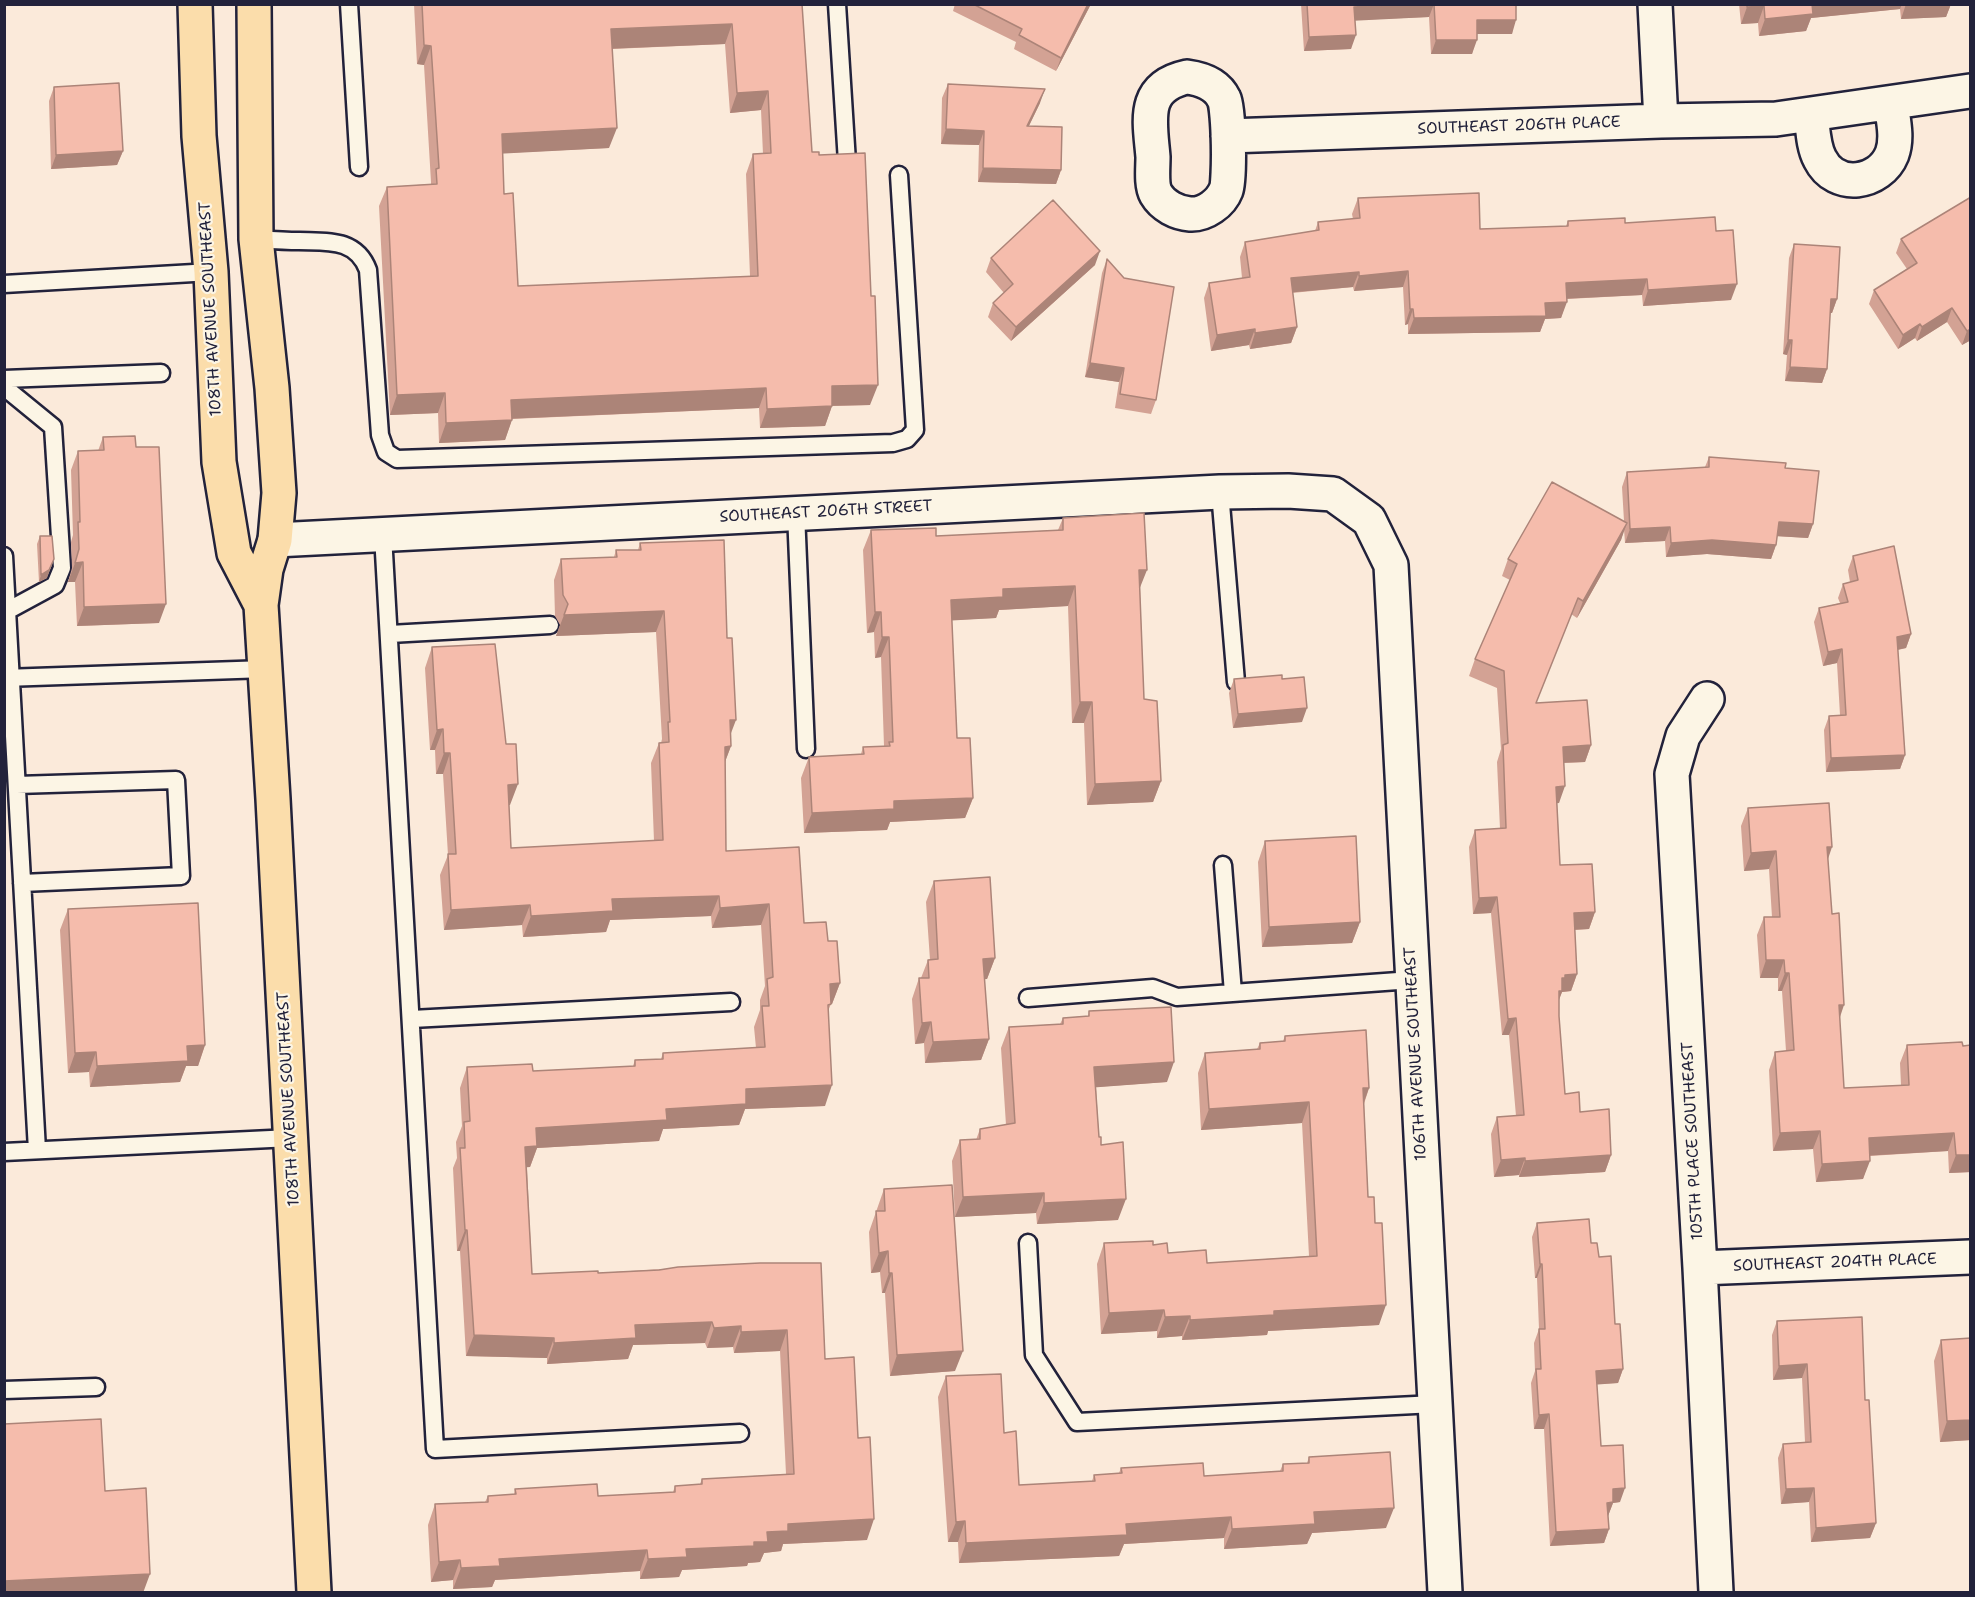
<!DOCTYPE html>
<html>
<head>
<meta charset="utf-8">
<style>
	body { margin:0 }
	#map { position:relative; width:1975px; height:1597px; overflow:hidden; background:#fbeada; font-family:"Shantell Sans",sans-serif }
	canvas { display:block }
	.frame { position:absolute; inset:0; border:6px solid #22223b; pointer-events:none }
</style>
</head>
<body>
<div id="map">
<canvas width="1975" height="1597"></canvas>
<div class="frame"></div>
</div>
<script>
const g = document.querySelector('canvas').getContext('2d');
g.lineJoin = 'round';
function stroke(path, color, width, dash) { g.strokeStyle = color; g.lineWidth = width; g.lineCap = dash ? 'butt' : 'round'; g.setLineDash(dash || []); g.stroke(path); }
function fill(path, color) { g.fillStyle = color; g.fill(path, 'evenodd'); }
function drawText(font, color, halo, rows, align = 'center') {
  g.font = font + ' "Shantell Sans",sans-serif'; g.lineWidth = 4.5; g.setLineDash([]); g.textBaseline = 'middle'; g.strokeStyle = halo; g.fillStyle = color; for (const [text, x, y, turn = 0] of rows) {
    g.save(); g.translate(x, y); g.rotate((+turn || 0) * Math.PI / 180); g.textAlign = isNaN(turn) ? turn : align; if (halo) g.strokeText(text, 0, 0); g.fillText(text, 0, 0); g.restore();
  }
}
const lane = new Path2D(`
	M349,4L359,167
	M837,4L847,162
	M256,239C271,240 285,241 299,241C327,242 356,238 368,270L380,435L386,452L397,459L893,443L907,439L915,430L899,175
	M4,284L211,272
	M4,379L161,373
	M4,387L53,427L62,568L55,585L7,611
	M1220,492L1236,682
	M796,513L806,749
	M383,535L435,1449L740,1433
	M4,556L37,1150
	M390,634L550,625
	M4,678L266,669
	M17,785L176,780L181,876L22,883
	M1223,865L1233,993
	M1028,998L1153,988L1177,997L1412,980
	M412,1019L731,1002
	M4,1152L291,1138
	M1028,1243L1034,1355L1077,1422L1435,1404
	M4,1390L96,1387`);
const street = new Path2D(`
	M1655,4L1661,121
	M1187,77C1202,79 1217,84 1224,99C1229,109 1230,180 1226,190C1221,203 1205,215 1190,214C1177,213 1163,206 1156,194C1151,185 1153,168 1153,157C1150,121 1141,87 1187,77Z
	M1811,114C1813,129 1813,146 1820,159C1836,191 1880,184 1892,154C1898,138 1893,119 1891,103
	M1228,136L1661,121L1776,119L1970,91
	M275,540L1220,492L1288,491L1333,494L1369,520L1391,565L1445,1592
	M1707,699L1683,736L1672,774L1700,1268L1716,1592
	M1700,1268L1970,1257`);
const primary = new Path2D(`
	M195,4L199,136L211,272L219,462L234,553L261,605
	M254,4L256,239L272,388L279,493L275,540L266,569L261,605L273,799L314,1592`);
stroke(lane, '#22223b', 21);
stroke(street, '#22223b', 38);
stroke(primary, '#22223b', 38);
stroke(lane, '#fcf5e5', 16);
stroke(street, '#fcf5e5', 33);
stroke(primary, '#fbddab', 33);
fill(new Path2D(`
	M414,4H802L812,152L819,155L870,405L832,406L825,426L760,428L759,408L512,419L505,440L439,443L438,413L390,415L379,206L387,187L431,184V182L424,65L417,64ZM725,44L730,113L761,110L763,154H753L746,174L750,276L518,286L504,194L503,153L609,148L612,49Z
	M955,4H1091L1056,71L1014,49L1016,42L953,11Z
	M1301,4H1516L1512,34H1477L1472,54H1431L1429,17L1355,20L1351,49L1304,51Z
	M1739,4H1951L1946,17L1901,19L1900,9L1811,18L1806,31L1759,36L1758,23L1741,24Z
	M948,84L1040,103L1029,126L1061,170L1056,184L978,182L979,145L941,144L942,98Z
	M54,87L123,151L117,165L51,169L49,101Z
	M1971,197V340L1962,345L1947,322L1917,341L1915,338L1898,349L1869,304L1874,290L1907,269L1896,253L1901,239Z
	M1358,198L1480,229L1566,226L1568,221L1625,223L1716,231L1731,300L1643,306L1642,295L1567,299L1561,318L1545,319L1540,332L1408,334V324L1405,325L1403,287L1354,291L1353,287L1292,293L1297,327L1291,343L1250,349L1249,345L1211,351L1204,298L1209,283L1242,278L1240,257L1245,242L1315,231L1318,222L1353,219L1352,214Z
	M1794,244L1837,299L1832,313H1830L1827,369L1822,383L1785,381L1787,355L1783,354L1789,258Z
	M991,258L1095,265L1011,341L988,317L993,303L1004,293L986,272Z
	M1107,259L1156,400L1151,414L1115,408L1119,382L1085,377L1102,273Z
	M103,437L136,447L159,623L77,626L75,582H68L72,568L71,542L73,535L71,470L78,451H98Z
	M1709,457L1785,468L1813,524L1808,538L1777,536L1776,545L1771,559L1707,554L1666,557L1665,541L1625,543L1624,529L1621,540L1577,618L1571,614L1536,703L1591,745L1585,762L1564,763L1559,803H1557L1560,865L1595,912L1589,929L1575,930L1577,974L1571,991L1562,992L1559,999V1016L1565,1094L1580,1112L1611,1155L1605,1172L1519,1177V1175L1494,1177L1491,1134L1497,1117L1516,1116L1509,1035H1502L1491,913L1473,914L1469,847L1475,830L1500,829L1497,762L1501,749L1497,688L1469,676L1475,659L1510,580L1502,576L1508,559L1624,521L1622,487L1627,472L1705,467Z
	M1063,518L1140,590L1144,699L1161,781L1153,802L1087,805L1084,723H1072L1068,606L999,610L996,618L952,620L957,738L973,798L965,818L890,822L887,830L804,833L801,778L809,757L861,754L863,747L884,746L881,657L875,658L874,632L867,633L863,550L871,530L936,536L1058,530Z
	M40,536L47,578L39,582L37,544Z
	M640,543L730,735L731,746L725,762L726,851L804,923L828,941L840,983L832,1004H831L828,1011L825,1106L745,1109L739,1125L663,1129L659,1141L537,1148L530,1167H527L532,1274L598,1273L760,1263L825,1359L858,1438L867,1540L783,1544L781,1551L764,1553L760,1562L748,1563L747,1566L682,1570L679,1577L640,1579V1571L495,1580L492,1587L453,1589V1580L431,1582L428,1525L435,1504L485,1502L488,1496L514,1494L515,1489L598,1496L673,1492L675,1486L700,1484L702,1479L786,1474L780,1351L734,1353L733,1347L707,1348L705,1343L633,1345L628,1359L547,1364V1358L466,1356L460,1251H457L453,1168L457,1158L456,1142L462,1126L460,1088L467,1067L533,1071L633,1066L635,1060L661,1059L663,1053L756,1048L754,1027L760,1010V1000L765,986L761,925L712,928L711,916L610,920L606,932L523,937L522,925L444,930L440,875L448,855L443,774H436L435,750H430L425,668L432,647L510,805H509L511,848L654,841L651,763L659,743H661L662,739L656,632L556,636L560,625L555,616L554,580L561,559L614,557L616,550H638Z
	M1853,556L1911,634L1906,648L1898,650L1905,755L1900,769L1826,772L1824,730L1829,716L1840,715L1837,663L1823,666L1814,622L1819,608L1840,603L1838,598L1843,584L1850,582L1848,570Z
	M1234,679H1282L1302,722L1233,728L1229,693Z
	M1748,808L1828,859L1844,1088L1901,1085L1900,1063L1907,1045L1962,1042L1971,1172L1949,1173L1948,1151L1870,1156L1863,1179L1816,1182L1813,1149L1773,1151L1769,1070L1775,1052L1786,1051L1782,991H1778V978H1760L1757,935L1764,917H1772L1769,869L1744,871L1741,826Z
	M1265,841L1360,922L1352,943L1262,947L1258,862Z
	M934,881L995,958L987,979H984L989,1039L981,1060L925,1063L924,1043L915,1044L912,999L919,978H921L928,960H930L926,902Z
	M68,909L205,1045L198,1066H186L180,1082L90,1087L89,1072L68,1073L60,930Z
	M1089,1011L1167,1082L1096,1087L1099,1137L1118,1220L1037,1224L1036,1213L955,1217L952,1161L960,1140H976L980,1129L1006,1125L1001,1048L1009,1027L1060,1024L1063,1018L1088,1016Z
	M1285,1036L1369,1088L1364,1104L1368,1197L1379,1325L1268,1331L1267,1335L1182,1340V1336L1157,1338V1331L1101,1334L1097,1264L1104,1243L1153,1245L1168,1253L1207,1263L1309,1256L1302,1123L1201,1130L1198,1073L1205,1053L1257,1049L1260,1043L1283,1041Z
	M884,1189L955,1371L890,1376L885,1293H882L880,1272L871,1273L869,1232Z
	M1537,1223L1591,1243L1599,1257L1615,1324L1623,1369L1618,1383L1597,1384L1601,1446L1620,1502L1613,1503L1608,1516L1609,1529L1604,1543L1550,1546L1544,1429H1534L1531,1383L1535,1371L1534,1343L1539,1329L1537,1278H1535L1532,1237Z
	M1777,1321L1865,1400L1876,1523L1870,1538L1811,1542L1809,1502L1781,1504L1778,1458L1783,1444L1805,1442L1802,1378L1773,1380L1772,1335Z
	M1971,1338V1440L1940,1442L1934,1361L1941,1340Z
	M946,1376L1004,1433L1019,1485L1092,1481L1094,1475L1119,1473L1121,1468L1204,1476L1280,1471L1283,1464L1307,1463L1309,1457L1386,1528L1312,1533L1307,1544L1224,1549V1538L1124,1544L1119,1556L959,1563L958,1542H948L938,1397Z`), '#d3a294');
fill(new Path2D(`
	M1088,4H1091L1056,71L1061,58Z
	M1403,4H1434L1429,17L1349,21L1354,7Z
	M1811,4H1902L1900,9L1811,18L1806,31L1759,36L1765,19Z
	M1906,4H1951L1946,17L1901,19Z
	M1764,6L1758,23L1741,24L1747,7Z
	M1477,20H1516L1512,34H1472Z
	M732,24L725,44L604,49L611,29Z
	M1356,35L1351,49L1304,51L1309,37Z
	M1436,40H1477L1472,54H1431Z
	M424,45L431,46L424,65L417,64Z
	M1045,89L1040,103L1022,140L1027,126Z
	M768,91L761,110L730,113L737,93Z
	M617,128L609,148L495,154L502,134Z
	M946,129L984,131L979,145L941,144Z
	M123,151L117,165L51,169L56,155Z
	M983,168L1061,170L1056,184L978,182Z
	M1100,251L1095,265L1011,341L1016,327Z
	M1408,271L1403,287L1354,291L1359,276Z
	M1359,272L1353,287L1285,293L1291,278Z
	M1647,279L1642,295L1560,299L1566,283Z
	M1737,284L1731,300L1643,306L1648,290Z
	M1831,299H1837L1832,313H1826Z
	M1567,302L1561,318L1545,319L1540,332L1408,334L1414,318L1545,303Z
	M1952,308L1947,322L1917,341L1922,327Z
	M1410,309H1413L1408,324L1405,325Z
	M1920,324L1915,338L1898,349L1903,335Z
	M1297,327L1291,343L1250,349L1255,333Z
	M1255,329L1249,345L1211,351L1217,335Z
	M1971,329V340L1962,345L1967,331Z
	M1788,340H1792L1787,355L1783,354Z
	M1090,363L1124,368L1119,382L1085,377Z
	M1790,367L1827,369L1822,383L1785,381Z
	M878,385L870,405L825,406L832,386Z
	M766,388L759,408L504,419L511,400Z
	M445,393L438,413L390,415L397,395Z
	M832,406L825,426L760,428L767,409Z
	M512,420L505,440L439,443L446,423Z
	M1779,522L1813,524L1808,538L1774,536Z
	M1627,523L1621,540L1577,618L1583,601Z
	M1670,527L1665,541L1625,543L1630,529Z
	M1712,540L1776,545L1771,559L1707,554L1666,557L1671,543Z
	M54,559L47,578L39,582L41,575Z
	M83,562L75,582H68L75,563Z
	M1139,570H1147L1139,590Z
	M1075,586L1068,606L999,610L996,618L943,621L951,600L1003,589Z
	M166,604L159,623L77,626L84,607Z
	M664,611L656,632L556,636L564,615Z
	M875,612H881L874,632L867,633Z
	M1911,634L1906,648L1891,651L1897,637Z
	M882,637H889L881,657L875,658Z
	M1842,649L1837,663L1823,666L1828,652Z
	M1080,702H1092L1084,723H1072Z
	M1307,708L1302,722L1233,728L1238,714Z
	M730,720H736L728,741Z
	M443,729L435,750H430L437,730Z
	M1591,745L1585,762L1557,763L1563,747Z
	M731,746L723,767L725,747Z
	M444,753H450L443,774H436Z
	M1905,755L1900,769L1826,772L1831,758Z
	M1161,781L1153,802L1087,805L1095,784Z
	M518,784L510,805H500L508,785Z
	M1565,786L1559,803L1550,804L1556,787Z
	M973,798L965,818L890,822L887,830L804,833L812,813L894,801Z
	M1827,847H1832L1826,865Z
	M1776,851L1769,869L1744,871L1751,853Z
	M719,896L711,916L610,920L606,932L523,937L531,916L612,899Z
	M1497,897L1491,913L1473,914L1479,898Z
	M769,904L761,925L712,928L720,908Z
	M530,905L522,925L444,930L451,910Z
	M1595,912L1589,929L1568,930L1574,913Z
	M1360,922L1352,943L1262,947L1269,927Z
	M995,958L987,979L975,980L983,959Z
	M1766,960H1784L1778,978H1760Z
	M1785,973H1789L1782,991H1778Z
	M1577,974L1571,991L1562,992L1556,1008L1562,978L1565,975Z
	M840,983L832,1004H822L830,984Z
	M1839,1005H1844L1838,1023Z
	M1516,1018L1509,1035H1502L1508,1019Z
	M931,1022L924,1043L915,1044L922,1023Z
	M989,1039L981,1060L925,1063L933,1042Z
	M205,1045L198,1066H186L180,1082L90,1087L97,1066L187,1046Z
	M96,1052L89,1072L68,1073L75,1053Z
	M1174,1062L1167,1082L1087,1088L1094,1067Z
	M832,1085L825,1106L745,1109L739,1125L663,1129L659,1141L537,1148L530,1167L518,1168L525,1147L536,1128L666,1109L746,1089Z
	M1363,1088H1369L1362,1108Z
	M1309,1102L1302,1123L1201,1130L1209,1109Z
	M1820,1131L1813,1149L1773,1151L1780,1133Z
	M1954,1133L1948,1151L1862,1156L1869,1138Z
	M1611,1155L1605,1172L1519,1177L1525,1161Z
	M1956,1155H1971V1172L1949,1173Z
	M1525,1158L1519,1175L1494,1177L1501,1160Z
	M1870,1161L1863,1179L1816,1182L1822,1164Z
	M1044,1193L1036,1213L955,1217L963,1197Z
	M1126,1199L1118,1220L1037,1224L1044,1203Z
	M465,1230H467L460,1251H457Z
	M888,1251L880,1272L871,1273L879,1253Z
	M1540,1264H1542L1537,1278H1535Z
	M889,1273H892L885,1293H882Z
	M1386,1305L1379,1325L1268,1331L1267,1335L1182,1340L1190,1320L1274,1311Z
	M1164,1310L1157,1331L1101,1334L1109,1313Z
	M1190,1316L1182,1336L1157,1338L1165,1317Z
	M712,1322L705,1343L633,1345L628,1359L547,1364L554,1343L635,1325Z
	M741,1326L733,1347L707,1348L714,1328Z
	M787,1330L780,1351L734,1353L741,1332Z
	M474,1335L554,1338L547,1358L466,1356Z
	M963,1351L955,1371L890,1376L897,1355Z
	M1807,1364L1802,1378L1773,1380L1779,1366Z
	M1623,1369L1618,1383L1591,1385L1596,1371Z
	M1549,1414L1544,1429H1534L1539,1415Z
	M1971,1420V1440L1940,1442L1947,1421Z
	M1625,1488L1620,1502L1613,1503L1608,1516L1602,1517L1613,1489Z
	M1814,1488L1809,1502L1781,1504L1786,1489Z
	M1394,1508L1386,1528L1312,1533L1307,1544L1224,1549L1232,1529L1314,1512Z
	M1231,1517L1224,1538L1124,1544L1119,1556L959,1563L966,1543L1126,1524Z
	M874,1519L867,1540L783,1544L781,1551L764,1553L760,1562L748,1563L747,1566L682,1570L679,1577L640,1579L648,1559L686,1549L754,1542L767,1532L788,1524Z
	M965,1521L958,1542H948L956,1522Z
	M1876,1523L1870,1538L1811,1542L1816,1528Z
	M1609,1529L1604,1543L1550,1546L1556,1532Z
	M647,1550L640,1571L495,1580L492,1587L453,1589L461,1568L499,1559Z
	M460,1560L453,1580L431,1582L439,1562Z
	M150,1574L143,1593H4V1581Z`), '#ac8478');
const building = new Path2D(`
	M422,4H802L812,152H819V155L865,153L871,296H875L878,385L832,386V406L767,409L766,388L511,400L512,420L446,423L445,393L397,395L387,187L437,184L436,169L439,168L431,46L424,45ZM732,24L737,93L768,91L771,153L753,154L758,276L518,286L513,193L504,194L502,134L617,128L611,29Z
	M973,4H1088L1061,58L1019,35L1022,29Z
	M1307,4H1403L1354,7L1356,35L1309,37Z
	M1434,4H1516V20H1477V40H1436Z
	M1747,4H1812L1813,14L1765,19L1764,6L1747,7Z
	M119,83L123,151L56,155L54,87Z
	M948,84L1045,89L1027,126L1062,127L1061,170L983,168L984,131L946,129Z
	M1479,193L1480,229L1568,226V221L1625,218V223L1715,217L1716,231L1733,230L1737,284L1648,290L1647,279L1566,283L1567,302L1545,303L1546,316L1414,318L1413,309H1410L1408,271L1359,276V272L1291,278L1297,327L1255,333V329L1217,335L1209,283L1250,277L1245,242L1319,230L1318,222L1360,218L1358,198Z
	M1971,197V329L1967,331L1952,308L1922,327L1920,324L1903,335L1874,290L1917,263L1901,239Z
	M1053,200L1100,251L1016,327L993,303L1013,284L991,258Z
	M1794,244L1840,247L1837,299H1831L1827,369L1790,367L1792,340H1788Z
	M1107,259L1124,278L1174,287L1156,400L1120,394L1124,368L1090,363Z
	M135,436L136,447H159L166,604L84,607L83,562L75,563L79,549L78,522H80L78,451L104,450L103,437Z
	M1709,457L1786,463L1785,468L1819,471L1813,524L1779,522L1776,545L1712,540L1671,543L1670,527L1630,529L1627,472L1709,467Z
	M1552,482L1627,523L1583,601L1578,598L1536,703L1587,700L1591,745L1563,747L1565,786L1556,787L1560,865L1592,864L1595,912L1574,913L1577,974L1565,975V978H1562V991H1559V1016L1565,1094L1579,1092L1580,1112L1609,1109L1611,1155L1525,1161V1158L1501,1160L1497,1117L1524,1115L1516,1018L1508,1019L1497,897L1479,898L1475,830L1506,828L1503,745L1508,743L1504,671L1475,659L1517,564L1508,559Z
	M1144,513L1147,570H1139L1144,699L1157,701L1161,781L1095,784L1092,702H1080L1075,586L1003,589V597L951,600L957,738H970L973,798L894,801V809L812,813L809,757L864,754L863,747L890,746L889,742H893L889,637H882L881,612H875L871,530L936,528V536L1063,530V518Z
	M40,536H52L54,559L49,570L41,575Z
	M724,540L727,638H732L736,720H730L731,746L725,747L726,851L799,847L804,923L826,922L828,941H837L840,983L830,984L831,1004L828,1005L832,1085L746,1089V1104L666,1109L667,1120L536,1128L537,1146L525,1147L532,1274L598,1271V1273L659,1270L678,1267L760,1263H821L825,1359L854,1357L858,1438L870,1437L874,1519L788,1524V1531L767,1532L768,1542H754V1546L686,1549L687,1557L648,1559L647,1550L499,1559L500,1566L461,1568L460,1560L439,1562L435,1504L488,1502V1496L516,1494L515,1489L597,1484L598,1496L675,1492V1486L702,1484V1479L794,1474L787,1330L741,1332V1326L714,1328L712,1322L635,1325L636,1338L554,1343V1338L474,1335L467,1230H465L460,1148H465L464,1122L470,1121L467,1067L532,1064L533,1071L635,1066V1060L663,1059V1053L765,1047L762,1006H769L767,979L773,977L769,904L720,908L719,896L612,899L613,911L531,916L530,905L451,910L448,854H456L450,753H444L443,729L437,730L432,647L495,644L506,744H516L518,784L508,785L511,848L663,840L659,743L669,742L668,722H670L664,611L564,615L568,604L563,595L561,559L617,557L616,550H641L640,543Z
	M1894,546L1911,634L1897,637L1905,755L1831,758L1829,716L1846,715L1842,649L1828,652L1819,608L1848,602L1843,584L1858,580L1853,556Z
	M1282,675V679L1304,677L1307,708L1238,714L1234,679Z
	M1829,803L1832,847H1827L1832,914L1839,913L1844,1005H1839L1844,1088L1909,1085L1907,1045L1962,1042L1963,1046L1971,1045V1155H1956L1954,1133L1869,1138L1870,1161L1822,1164L1820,1131L1780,1133L1775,1052L1794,1050L1789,973H1785L1784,960H1766L1764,917H1780L1776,851L1751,853L1748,808Z
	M1356,836L1360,922L1269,927L1265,841Z
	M990,877L995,958L983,959L989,1039L933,1042L931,1022L922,1023L919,978H929L928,960L938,959L934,881Z
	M198,903L205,1045L187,1046L188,1061L97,1066L96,1052L75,1053L68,909Z
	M1171,1007L1174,1062L1094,1067L1099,1137H1101V1145L1123,1142L1126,1199L1044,1203V1193L963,1197L960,1140L980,1139V1129L1015,1123L1009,1027L1063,1024V1018L1089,1016V1011Z
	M1366,1030L1369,1088H1363L1368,1197H1374L1375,1223H1382L1386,1305L1274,1311V1315L1190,1320V1316L1165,1317L1164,1310L1109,1313L1104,1243L1153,1241V1245L1167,1243L1168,1253L1206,1250L1207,1263L1317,1256L1309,1102L1209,1109L1205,1053L1260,1049V1043L1285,1041V1036Z
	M952,1185L963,1351L897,1355L892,1273H889L888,1251L879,1253L876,1211H885L884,1189Z
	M1589,1219L1591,1243H1597L1599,1257L1611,1256L1615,1324H1620L1623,1369L1596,1371L1601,1446L1623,1445L1625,1488L1613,1489V1502L1607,1503L1609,1529L1556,1532L1549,1414L1539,1415L1536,1369H1541L1539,1329H1545L1542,1264H1540L1537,1223Z
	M1862,1317L1865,1400H1869L1876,1523L1816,1528L1814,1488L1786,1489L1783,1444L1811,1442L1807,1364L1779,1366L1777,1321Z
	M1971,1338V1420L1947,1421L1941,1340Z
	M1001,1374L1004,1433L1016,1431L1019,1485L1095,1481L1094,1475L1122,1473L1121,1468L1203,1463L1204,1476L1283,1471V1464L1309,1463V1457L1390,1452L1394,1508L1314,1512L1315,1524L1232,1529L1231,1517L1126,1524L1127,1535L966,1543L965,1521L956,1522L946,1376Z
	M101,1419L105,1491L146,1488L150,1574L4,1581V1424Z`);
fill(building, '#f5bcac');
stroke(building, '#ac8478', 1.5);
drawText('16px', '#22223b', '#fcf5e5', [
	["SOUTHEAST 206TH PLACE",1519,126,-2],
	["108TH AVENUE SOUTHEAST",211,309,-93],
	["SOUTHEAST 206TH STREET",826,512,-3],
	["106TH AVENUE SOUTHEAST",1416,1054,-93],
	["108TH AVENUE SOUTHEAST",289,1099,-93],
	["105TH PLACE SOUTHEAST",1693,1141,-93],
	["SOUTHEAST 204TH PLACE",1835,1263,-2]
]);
</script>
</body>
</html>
